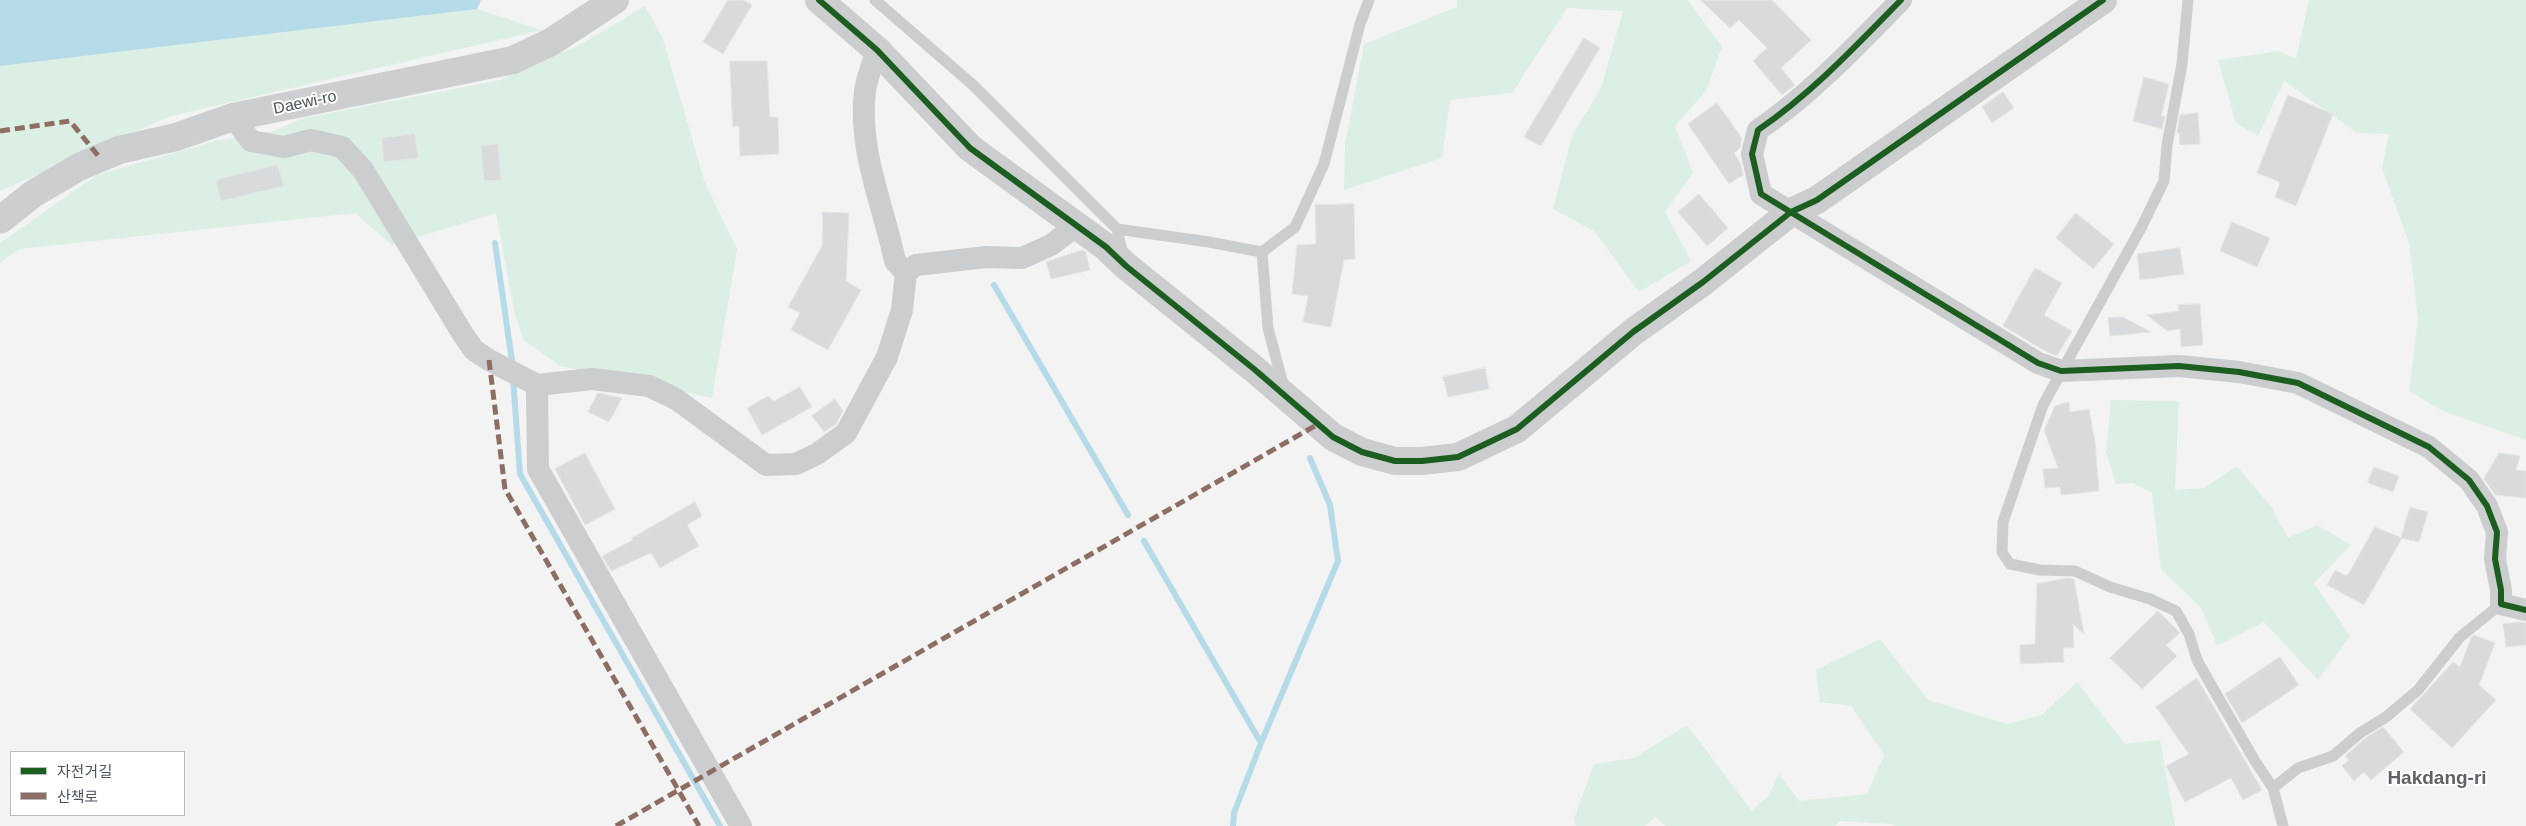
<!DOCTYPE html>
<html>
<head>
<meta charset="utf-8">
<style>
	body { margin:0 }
	#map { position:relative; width:2526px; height:826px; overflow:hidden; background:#f3f3f3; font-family:Helvetica,"Noto Sans KR",sans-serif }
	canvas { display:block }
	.legend { position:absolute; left:10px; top:751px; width:175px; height:65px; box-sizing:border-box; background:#fff; border:1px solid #b7bbbe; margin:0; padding:6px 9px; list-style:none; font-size:15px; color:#4c545d }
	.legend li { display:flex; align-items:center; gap:10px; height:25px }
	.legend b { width:25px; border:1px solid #b7bbbe }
</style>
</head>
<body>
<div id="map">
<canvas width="2526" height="826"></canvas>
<ul class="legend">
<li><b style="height:6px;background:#1b5e20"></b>자전거길</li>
<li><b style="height:6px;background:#8d6e63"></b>산책로</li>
</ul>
</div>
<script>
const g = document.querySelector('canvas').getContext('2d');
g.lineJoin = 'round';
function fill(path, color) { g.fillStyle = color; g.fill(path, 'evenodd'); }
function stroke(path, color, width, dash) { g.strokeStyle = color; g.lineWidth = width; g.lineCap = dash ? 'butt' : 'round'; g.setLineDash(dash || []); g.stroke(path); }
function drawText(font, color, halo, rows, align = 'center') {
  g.font = font + ' Helvetica,sans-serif'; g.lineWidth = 4; g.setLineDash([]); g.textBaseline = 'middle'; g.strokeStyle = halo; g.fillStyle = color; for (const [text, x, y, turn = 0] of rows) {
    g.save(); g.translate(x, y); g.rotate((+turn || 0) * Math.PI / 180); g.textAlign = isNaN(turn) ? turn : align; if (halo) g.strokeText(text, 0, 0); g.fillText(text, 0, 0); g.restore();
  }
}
fill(new Path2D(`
	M1457,0H1688L1722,47L1706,91L1675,126L1693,173L1665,212L1691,261L1639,292L1594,231L1553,209L1572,136L1601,88L1623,11L1567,8L1512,93L1450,100L1442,158L1344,190L1345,145L1364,44L1457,7Z
	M2309,0H2526V440L2443,411L2409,391L2418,318L2409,243L2382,168L2389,134L2357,133L2284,81L2258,136L2236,123L2218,60L2279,51L2296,59Z
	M645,6L663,39L705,183L737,249L712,398L560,366L524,340L515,315L496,213L392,245L355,213L19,249L0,263V243L97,175L219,140L273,131L304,118L500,80L580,45Z
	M477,9L542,30L171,116L0,191V66Z
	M2111,400L2179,401L2175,490L2204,488L2237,466L2272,508L2288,538L2317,525L2351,545L2314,583L2350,636L2318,680L2264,622L2217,646L2202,609L2161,569L2152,493L2133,483L2116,484L2106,452Z
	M1880,639L1928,700L2007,724L2042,715L2077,682L2125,744L2160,740L2175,826H1894L1892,824L1839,821L1835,826H1666L1656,817L1645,826H1576L1574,819L1594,764L1634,758L1687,725L1752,811L1769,795L1779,774L1799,801L1867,794L1884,755L1851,706L1820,702L1816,670Z`), '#dbefe4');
fill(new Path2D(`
	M0,0H481L477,9L0,66Z`), '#b5dae8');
stroke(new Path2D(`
	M495,243L513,368
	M994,285L1128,515
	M513,378L520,474L720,826
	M1144,541L1261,743
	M1233,826L1234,813L1261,743L1338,561L1330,505L1310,458`), '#b5dae8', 6);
const building = new Path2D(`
	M728,0H743L752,5L723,54L703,42Z
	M1701,0H1772L1811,40L1781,68L1795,85L1782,95L1753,61L1767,48L1739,20L1730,28Z
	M1584,38L1600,48L1541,146L1524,137Z
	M730,61H767L770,117H778L779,154L740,156L739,126L733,127Z
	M2144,77L2169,84L2161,116H2165L2162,129L2133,121Z
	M2003,92L2014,108L1992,123L1982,107Z
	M2288,95L2333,114L2296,206L2275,197L2280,182L2257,173Z
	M1717,103L1742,138L1740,148L1734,153L1741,164L1743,175L1729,184L1688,124Z
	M2198,113L2200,144L2180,145L2179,133L2177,132L2180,115Z
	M415,134L418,158L384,162L382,138Z
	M498,144L501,180L484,181L481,146Z
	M278,165L284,186L221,201L216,180Z
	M1699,194L1728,228L1707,246L1678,212Z
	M1354,204L1355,259L1344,260L1331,327L1303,322L1308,296L1292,294L1297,245L1316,244L1315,205Z
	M823,212L849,213L846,281L861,290L828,350L791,330L800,313L788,307L822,246Z
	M2076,213L2114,244L2093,269L2056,238Z
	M2232,222L2270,238L2257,267L2220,251Z
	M2180,248L2184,274L2140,280L2137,254Z
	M1083,250L1086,252L1090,270L1051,279L1046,262Z
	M2035,268L2062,283L2044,315L2072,331L2057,356L2047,352L2003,326Z
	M2200,304L2203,345L2181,347L2180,329L2167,331L2147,315L2179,311L2178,305Z
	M2123,317L2151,332L2110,336L2108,318Z
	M1485,368L1489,389L1448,397L1443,377Z
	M800,387L812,407L762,435L747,408L768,396L774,401Z
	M598,393L622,398L609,422L588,412Z
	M835,399L843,411L836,424L824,432L812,416Z
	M2069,402L2070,412L2089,409L2095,442L2099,491L2061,495L2060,487L2045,488L2043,469L2058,468L2044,430L2055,406Z
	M585,453L615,509L585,525L555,469Z
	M2499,453L2520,456L2516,470L2526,471V498L2495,495L2484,479Z
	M2374,467L2399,476L2393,492L2368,483Z
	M695,502L702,516L687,525L699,546L660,568L651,553L611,571L602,556L633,540L632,538Z
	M2410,507L2428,512L2419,542L2401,538Z
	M2375,527L2402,538L2364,605L2327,585L2335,570L2347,576Z
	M2068,578L2074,579L2084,634L2073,624L2074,648H2063L2064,662L2020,664V645L2035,644L2037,584Z
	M2158,611L2180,633L2166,645L2177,656L2142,689L2110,658Z
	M2520,622L2526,623V645L2506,647L2503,624Z
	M2474,635L2495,643L2479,685L2496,700L2452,748L2410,709L2453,662L2460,667L2471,638Z
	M2280,657L2299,685L2242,723L2225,694Z
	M2197,678L2262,790L2243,800L2231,778L2185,802L2166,766L2189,754L2156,707Z
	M2383,727L2404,752L2371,780L2364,772L2354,781L2342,766L2349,760L2345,756L2364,739Z`);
fill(building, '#d9dadc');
stroke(building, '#e5e5e5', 1);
stroke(new Path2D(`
	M875,0L973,85L1117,229L1123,255
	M2188,0L2182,64L2167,145L2164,181L2141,228L2043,405L2003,522L2002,552L2010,564L2040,570L2075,571L2110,587L2150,599L2176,611L2189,634L2197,660L2207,678L2255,761L2273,788L2283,826
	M1117,229L1209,242L1262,252L1295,227L1324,164L1360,24L1369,0
	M1262,252L1268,328L1284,388
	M2273,788L2298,768L2333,756L2360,733L2386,717L2418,690L2460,637L2501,604`), '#cbcdcf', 11);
stroke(new Path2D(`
	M1901,0C1856,46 1811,94 1758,130L1752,154L1761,194L2038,363L2061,371L2179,366L2239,372L2298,383L2429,447L2469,480L2487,506L2497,532L2495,559L2501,590V604L2526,610
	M877,50C873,63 867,77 865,91C858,150 883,204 895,261L906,273
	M233,117L251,141L284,147L311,140L342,147L363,170L464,336L474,350L489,360L537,385L592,379L649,386L676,399L766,465L796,464L817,454L846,433L887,357L902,310L906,273L916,265L986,257L1022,258L1051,245L1076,226
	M537,385L538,469L741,826`), '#cbcdcf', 22);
stroke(new Path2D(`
	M819,0L877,50L970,148L1106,247L1126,266L1254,369L1333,437L1362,452L1395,461H1422L1458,457L1517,429L1633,332L1703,282L1791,212L1817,200L2103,0`), '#cbcdcf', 28);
stroke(new Path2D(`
	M0,220L33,194L79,167L119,150L176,137L233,117L513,60L551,42L615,0`), '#cdced0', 28);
stroke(new Path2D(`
	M0,131L70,121L100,158
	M489,360L505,489L699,826
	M616,826L1320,423`), '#8d6e63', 5, [10, 5]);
stroke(new Path2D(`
	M819,0L877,50L970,148L1106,247L1126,266L1254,369L1333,437L1362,452L1395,461H1422L1458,457L1517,429L1633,332L1703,282L1791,212L1817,200L2103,0
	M1901,0C1856,46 1811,94 1758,130L1752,154L1761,194L2038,363L2061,371L2179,366L2239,372L2298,383L2429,447L2469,480L2487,506L2497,532L2495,559L2501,590V604L2526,610`), '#1b5e20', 6);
drawText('16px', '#4c545d', '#fff', [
	["Daewi-ro",305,103,-12]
]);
drawText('bold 19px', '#5f6266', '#fff', [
	["Hakdang-ri",2437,779]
]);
</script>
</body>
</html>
